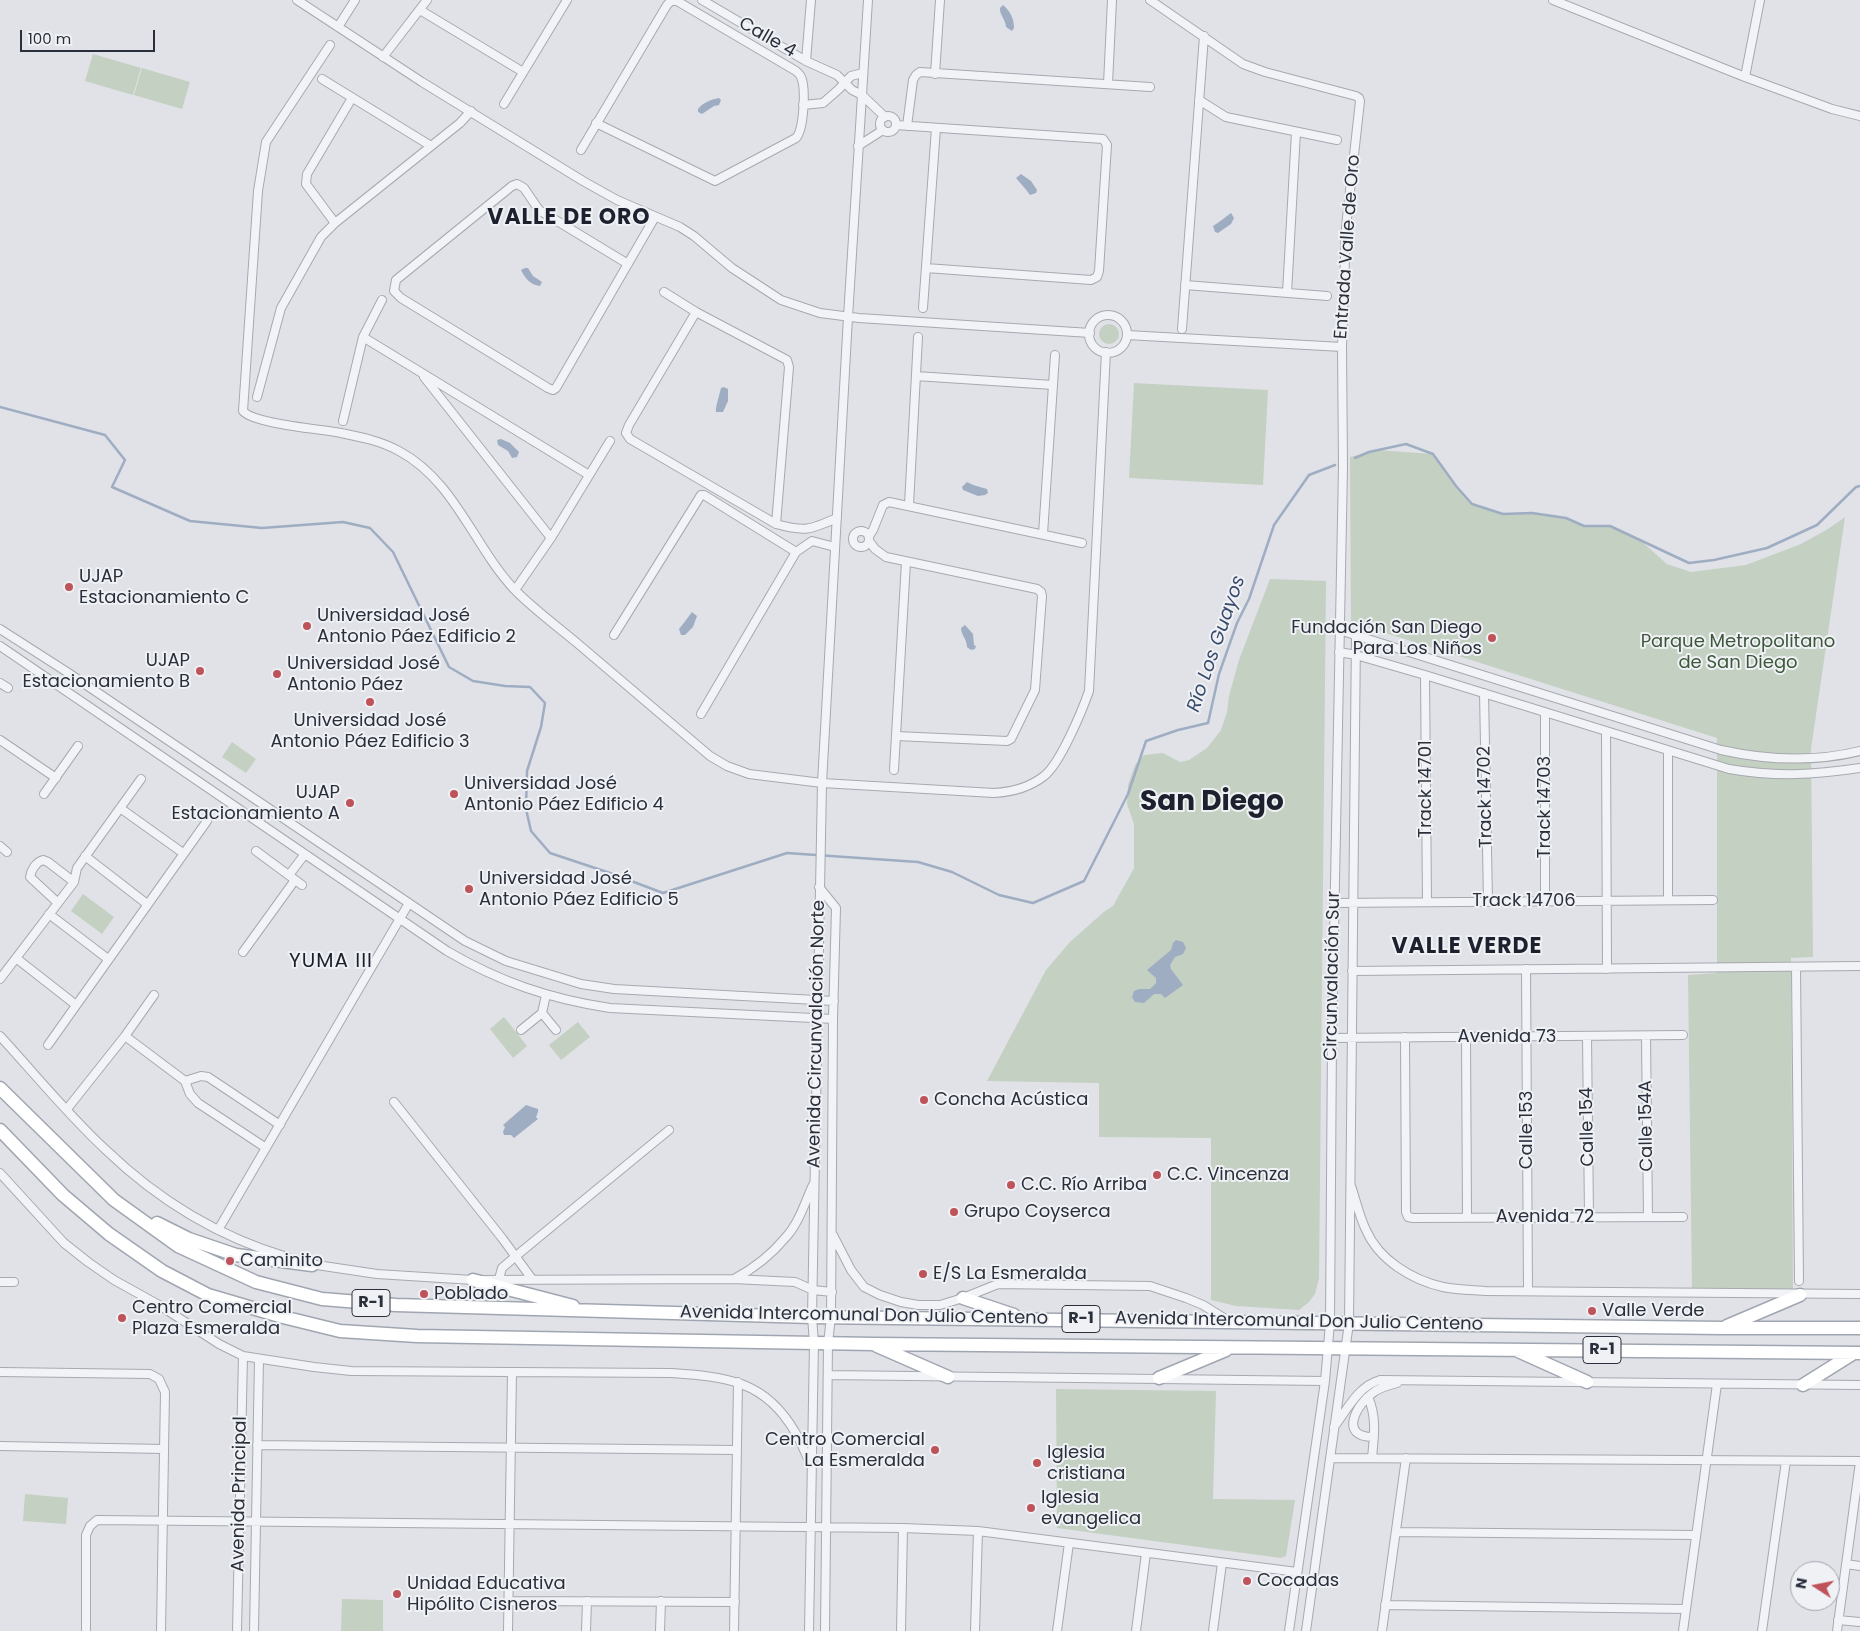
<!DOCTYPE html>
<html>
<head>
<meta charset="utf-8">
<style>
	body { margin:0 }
	#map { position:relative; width:1860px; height:1631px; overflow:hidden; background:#e0e2e7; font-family:Poppins,sans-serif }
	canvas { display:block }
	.north { position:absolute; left:1790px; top:1561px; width:50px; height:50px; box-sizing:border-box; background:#eff1f5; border:1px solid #a0a3ab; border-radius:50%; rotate:281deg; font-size:14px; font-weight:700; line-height:20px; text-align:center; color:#2a2f3c }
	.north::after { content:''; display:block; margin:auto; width:18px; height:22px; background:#be5359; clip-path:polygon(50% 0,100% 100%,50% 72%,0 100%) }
	.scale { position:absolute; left:20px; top:30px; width:135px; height:22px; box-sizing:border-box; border:2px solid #2a2f3c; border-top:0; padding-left:6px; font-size:15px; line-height:18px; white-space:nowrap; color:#2a2f3c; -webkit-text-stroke:4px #eff1f5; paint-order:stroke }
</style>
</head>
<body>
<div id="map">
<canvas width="1860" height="1631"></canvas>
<div class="north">N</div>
<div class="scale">100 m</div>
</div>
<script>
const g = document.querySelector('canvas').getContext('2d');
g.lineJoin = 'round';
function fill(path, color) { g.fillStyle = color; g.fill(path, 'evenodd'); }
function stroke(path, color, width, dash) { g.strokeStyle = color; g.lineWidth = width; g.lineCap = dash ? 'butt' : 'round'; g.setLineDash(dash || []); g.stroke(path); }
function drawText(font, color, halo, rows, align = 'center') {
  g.font = font + ' Poppins,sans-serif'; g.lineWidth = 4; g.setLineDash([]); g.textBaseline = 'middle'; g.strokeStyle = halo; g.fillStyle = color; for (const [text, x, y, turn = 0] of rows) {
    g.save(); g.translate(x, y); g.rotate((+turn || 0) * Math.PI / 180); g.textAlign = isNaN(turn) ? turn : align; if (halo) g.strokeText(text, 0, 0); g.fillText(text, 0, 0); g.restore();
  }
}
fill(new Path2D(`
	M93,54L141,68L133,95L85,81Z
	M142,68L190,82L182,109L134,95Z
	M1099 334a10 10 0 1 1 20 0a10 10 0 1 1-20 0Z
	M1134,383L1268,390L1263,485L1129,478Z
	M1377,450L1433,454L1456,486L1472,504L1503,514L1532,513L1566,518L1584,526H1610L1640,540L1667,564L1691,572L1746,565L1801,544L1828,529L1845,517L1811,749L1813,957L1791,958L1793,1290H1692L1688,975L1717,973V738L1351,622L1350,457Z
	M1270,579L1326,581L1319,1278L1315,1294L1309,1302L1299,1310L1236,1306L1211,1300V1138L1099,1137V1083L987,1081L1046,970L1070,942L1105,911L1113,906L1134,868V824L1127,804L1128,785L1135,765L1144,755L1163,753L1180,762L1189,760L1207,748L1221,730L1227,712L1229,696L1239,660Z
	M232,742L256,759L246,773L222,757Z
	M83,894L114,917L102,934L71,911Z
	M504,1017L527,1046L513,1058L490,1029Z
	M578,1022L590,1037L561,1060L549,1045Z
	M1056,1389L1216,1391L1213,1499L1295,1500L1286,1556L1281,1558L1057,1528Z
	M25,1494L68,1498L66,1524L23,1521Z
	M342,1599L383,1600V1631H341Z`), '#c4d0c2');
fill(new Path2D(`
	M1003,5C1010,11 1014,18 1014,28L1012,31L1006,27C1006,20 999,14 1000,8Z
	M719,98L721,100L719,105L714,106L702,114L698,112V109C704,102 710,100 719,98Z
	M1021,174L1031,181L1037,190L1036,193L1030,195C1025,188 1020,183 1016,178Z
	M1231,213L1234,218L1231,224L1218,233L1215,232L1213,226C1220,222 1225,217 1231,213Z
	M525,268H528L533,276L542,282L540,286C530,285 525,278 521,270Z
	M724,387L728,389V401L723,412H716C715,408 720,393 721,388Z
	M501,439L510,443L519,452L517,457L512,458L508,451L498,445L497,440Z
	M967,482C974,486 981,487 987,489L988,493L985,495L978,496L963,490L962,487Z
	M692,612L697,616L693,627L685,635H681L679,629C684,623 688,617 692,612Z
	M965,625L973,634L974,645L976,646L975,649L971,650L967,647C967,639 961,635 961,628Z
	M1176,940L1183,942L1186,948L1183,954L1175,957L1170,965L1171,969L1183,985L1165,998L1161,994H1154L1144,1003L1135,1002L1132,997L1134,991L1139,989H1150L1156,983V978L1147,970L1171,950L1173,943Z
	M526,1105L538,1109V1112L536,1117L538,1119L514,1138L511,1135H504L503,1132L505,1127L503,1125Z`), '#9fadc3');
stroke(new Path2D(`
	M0,407L105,435L125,460L112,487L190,521L262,528L343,522L370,528L393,552L449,667L473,681L505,686L530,687L545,703L541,727L527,771L526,809L531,831L550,853L610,873L663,893L787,853L918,862L952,872L999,895L1033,903L1084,881L1128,794L1146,741L1178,730L1208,723L1219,674L1237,623L1249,599L1274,525L1309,475L1335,465
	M1355,458L1369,452L1406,444L1433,454L1456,486L1472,504L1503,514L1532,513L1566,518L1584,526H1610L1689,563L1714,560L1767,548L1817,525L1856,487L1860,486`), '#9fadc3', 2.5);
const street = new Path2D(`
	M297,0L422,82L583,181L617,200L680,227L694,236L732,268L781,300L820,313L859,318L1090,333
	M702,0L806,61L837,75L852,90L862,95L885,117
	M1150,0L1243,64L1265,72L1356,96L1359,98L1360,101L1346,227L1342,347L1343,467L1332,1038L1330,1323L1325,1381L1289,1631
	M1553,0L1745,77L1832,109L1860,116
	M420,10L523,72
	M338,27L355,0
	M330,45L266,142L258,191L243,411C254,424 321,429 341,433C361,437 381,441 399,451C455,481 473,545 514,589C531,607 558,627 577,643C622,681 666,719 710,756L727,766L749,774L822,783L994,793C1012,792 1029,788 1044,776C1060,764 1082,711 1089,691L1106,352
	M383,57L427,0
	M806,61L811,0
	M935,74L940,0
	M1745,77L1760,0
	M322,79L431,146
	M1108,84L1112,0
	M1199,100L1226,117L1337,140
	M504,104L567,0
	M803,105L823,103L839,89L851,76L863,73
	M880 124a8 8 0 1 1 16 0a8 8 0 1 1-16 0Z
	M896,125L1103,139L1107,145L1099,271L1097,277L1091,280L926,268
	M907,126L913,80L916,75L920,72L1150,87
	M858,146L883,130
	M581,150L667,5L671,1H677L796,71C798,73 800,74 801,77C806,88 804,129 796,138L715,181L596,123
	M335,223L306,184L307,174L352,98
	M628,264L539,210L524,188L517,184L512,186L396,280L394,291L401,298L548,388L553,390L556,388L655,217
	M1185,285L1327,296
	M664,292L696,312L787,360L789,367L776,524
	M1287,293L1296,132
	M923,308L936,128
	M696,312L629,425L626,433L630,439L776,524C805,532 810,530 837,518
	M1089 334a19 19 0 1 1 38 0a19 19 0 1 1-38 0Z
	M1182,329L1204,36
	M1127,335L1342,347
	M363,337L589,475
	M916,376L1053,385
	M424,377L551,538
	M257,397L281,308L321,237L335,223L460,123L471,111
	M343,421L363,337L382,300
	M909,505L918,337
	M853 539a8 8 0 1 1 16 0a8 8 0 1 1-16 0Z
	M1043,534L1055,355
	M869,536L873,530L883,505L889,502L1082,543
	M869,541L875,549L886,557L1037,589L1041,592L1042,596L1035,690L1011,739L1007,741L896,736
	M515,590L551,538L610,441
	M0,629L67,672L465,941L506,961L581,984L614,989L834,1001
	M1339,630L1721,750C1766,760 1815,762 1860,751
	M614,635L701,495H704L796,552
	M0,646L447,951C500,982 550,999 610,1008L833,1019
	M1339,652L1356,655L1425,675L1729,769C1775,777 1814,775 1860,768
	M1425,675L1427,902
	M0,683L8,688
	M1484,693L1488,901
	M1545,713V901
	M701,714L796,552L812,541L835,547
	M1606,732L1607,969
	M0,740L56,778
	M894,770L906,562
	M44,794L78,746
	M120,808L183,853
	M0,846L7,852
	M256,851L302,885
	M85,856L147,904
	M289,875L305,854
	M819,887L836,908L833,1019L831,1317L828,1343L825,1631
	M1668,900V751
	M58,903L30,877C31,870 36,862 43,860L48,862L74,882
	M1334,903L1713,900
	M49,914L108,959
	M243,952L295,880
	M16,958L76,1005
	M1796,967L1799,1281
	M1526,969L1528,1291
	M1352,971L1860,966
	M0,979L74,882L77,868L141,779
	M542,1013L556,1030
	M521,1030L542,1013L546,995
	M0,1036C35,1074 68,1115 106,1150C157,1199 219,1237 287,1257
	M125,1036L185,1081L190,1094L198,1103L266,1148
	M1587,1036L1589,1217
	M1646,1036L1648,1217
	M1405,1037L1406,1212L1408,1217L1413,1218L1683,1217
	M1466,1037L1467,1217
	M1332,1038L1683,1035
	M48,1045L207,821
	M185,1081L201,1076L208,1077L280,1125
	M394,1102L502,1238L532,1279
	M67,1109L125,1036L154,995
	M0,1173L64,1243L88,1262L114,1280L159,1305L219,1344L243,1356L314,1367L351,1371L672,1373C726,1377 765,1380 795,1432C801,1441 805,1453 810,1463
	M1351,1186C1356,1200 1359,1216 1366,1230C1379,1260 1412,1280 1443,1287C1457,1290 1472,1290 1485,1291L1860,1294
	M218,1230L409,903
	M833,1235L851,1270L864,1287L880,1295L901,1302L918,1305H940L963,1298L998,1284L1150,1286L1186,1298L1203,1305L1227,1320
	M310,1264L377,1274L473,1280L733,1279L795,1282L813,1290L832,1292
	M499,1279L502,1268L516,1256L669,1130
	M734,1279C753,1269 772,1254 786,1237C799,1223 805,1202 813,1185
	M0,1282H14
	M0,1372L150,1374L159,1379L165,1392L161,1631
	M828,1375L1325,1381
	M1368,1397C1377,1417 1374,1436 1372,1458
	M1334,1427C1347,1410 1358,1386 1380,1380L1860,1385
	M1374,1437C1338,1438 1356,1404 1374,1392C1381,1387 1389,1385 1397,1383
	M257,1445L737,1450
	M0,1446L164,1449
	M1330,1458L1860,1461
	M1396,1532L1696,1535
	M1846,1564L1860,1566
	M509,1601L735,1602
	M1385,1605L1686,1609
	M1838,1620L1860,1622
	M86,1631V1535L90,1526L97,1520L903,1528L978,1531L1297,1572
	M237,1631L243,1356
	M254,1631L259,1359
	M508,1631L512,1372
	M586,1631L587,1601
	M660,1631L661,1601
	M734,1631L738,1382
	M809,1631L814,1343L812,1317L822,783L848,317L868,0
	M901,1631L903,1528
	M975,1631L978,1531
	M1057,1631L1069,1543
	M1136,1631L1146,1553
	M1213,1631L1222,1563
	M1306,1631L1349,1323L1356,635
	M1382,1631L1406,1458
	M1683,1631L1717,1384
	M1762,1631L1786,1461
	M1837,1631L1860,1462`);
const primary = new Path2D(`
	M0,1088L114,1200L178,1246L256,1282L322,1299L396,1305L812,1317L1722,1328H1860
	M0,1130L63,1195L109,1234L162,1271L208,1295L283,1317L340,1331L417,1336L873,1344L1860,1353
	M157,1223L189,1239L236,1255L312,1265
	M473,1280L573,1306
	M963,1298L1014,1315
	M1727,1326L1800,1295
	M877,1346L948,1377
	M1518,1351L1587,1382
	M1159,1378L1226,1350
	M1803,1385L1854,1353`);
stroke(street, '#a6a9b0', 10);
stroke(primary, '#a0a6b1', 15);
stroke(street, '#f2f3f6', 8);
stroke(primary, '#fff', 12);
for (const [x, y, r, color] of [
	[69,587,5,"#be5359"],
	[307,626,5,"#be5359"],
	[1492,638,5,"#be5359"],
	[200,671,5,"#be5359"],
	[277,674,5,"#be5359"],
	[370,702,5,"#be5359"],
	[454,794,5,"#be5359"],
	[350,803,5,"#be5359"],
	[469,889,5,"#be5359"],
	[924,1100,5,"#be5359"],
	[1157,1175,5,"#be5359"],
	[1011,1185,5,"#be5359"],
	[954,1212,5,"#be5359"],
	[230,1261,5,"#be5359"],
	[923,1274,5,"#be5359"],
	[424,1294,5,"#be5359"],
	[1592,1311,5,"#be5359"],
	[122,1318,5,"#be5359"],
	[935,1450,5,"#be5359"],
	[1037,1463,5,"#be5359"],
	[1031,1508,5,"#be5359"],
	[1247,1581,5,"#be5359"],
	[397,1594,5,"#be5359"]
]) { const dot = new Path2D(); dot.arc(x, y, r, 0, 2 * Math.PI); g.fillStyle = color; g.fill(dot); stroke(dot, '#eff1f5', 2); }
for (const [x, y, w] of [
	[371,1303,38],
	[1081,1319,38],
	[1602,1350,38]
]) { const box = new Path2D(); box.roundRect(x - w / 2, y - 13.5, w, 27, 4); g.fillStyle = '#eff1f5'; g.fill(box); stroke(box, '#2a2f3c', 1); }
drawText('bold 16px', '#2a2f3c', null, [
	["R-1",371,1303],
	["R-1",1081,1319],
	["R-1",1602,1350]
]);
drawText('18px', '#2a2f3c', '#eff1f5', [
	["Calle 4",767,38,30],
	["Entrada Valle de Oro",1348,247,-86],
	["Track 14701",1426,789,-90],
	["Track 14702",1486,797,-91],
	["Track 14703",1545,807,-90],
	["Track 14706",1524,901],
	["Circunvalación Sur",1333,976,-89],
	["Avenida Circunvalación Norte",817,1034,-89],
	["Avenida 73",1507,1037],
	["Calle 154A",1647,1126,-91],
	["Calle 154",1588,1127,-91],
	["Calle 153",1527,1130,-90],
	["Avenida 72",1545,1217],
	["Avenida Intercomunal Don Julio Centeno",864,1316,1],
	["Avenida Intercomunal Don Julio Centeno",1299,1322,1],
	["Avenida Principal",240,1494,-89]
]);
drawText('18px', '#2a2f3c', '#eff1f5', [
	["UJAP",79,577],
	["Estacionamiento C",79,598],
	["Universidad José",317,616],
	["Antonio Páez Edificio 2",317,637],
	["Fundación San Diego",1482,628,"right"],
	["Para Los Niños",1482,649,"right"],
	["UJAP",190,661,"right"],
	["Estacionamiento B",190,682,"right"],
	["Universidad José",287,664],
	["Antonio Páez",287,685],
	["Universidad José",370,721,"center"],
	["Antonio Páez Edificio 3",370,742,"center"],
	["Universidad José",464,784],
	["Antonio Páez Edificio 4",464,805],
	["UJAP",340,793,"right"],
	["Estacionamiento A",340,814,"right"],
	["Universidad José",479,879],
	["Antonio Páez Edificio 5",479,900],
	["Concha Acústica",934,1100],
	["C.C. Vincenza",1167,1175],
	["C.C. Río Arriba",1021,1185],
	["Grupo Coyserca",964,1212],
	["Caminito",240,1261],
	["E/S La Esmeralda",933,1274],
	["Poblado",434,1294],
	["Centro Comercial",132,1308],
	["Plaza Esmeralda",132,1329],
	["Valle Verde",1602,1311],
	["Centro Comercial",925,1440,"right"],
	["La Esmeralda",925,1461,"right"],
	["Iglesia",1047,1453],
	["cristiana",1047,1474],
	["Iglesia",1041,1498],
	["evangelica",1041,1519],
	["Cocadas",1257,1581],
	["Unidad Educativa",407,1584],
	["Hipólito Cisneros",407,1605]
], 'left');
drawText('18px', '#3c5739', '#eff1f5', [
	["Parque Metropolitano",1738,642],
	["de San Diego",1738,663]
]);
drawText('italic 19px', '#394b6c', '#eff1f5', [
	["Río Los Guayos",1217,644,-71]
]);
g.letterSpacing = '1px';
drawText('20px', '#1c212d', '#eff1f5', [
	["YUMA III",331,962]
]);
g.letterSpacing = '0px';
g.letterSpacing = '1px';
drawText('bold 22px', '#1c212d', '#eff1f5', [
	["VALLE DE ORO",569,218],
	["VALLE VERDE",1467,947]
]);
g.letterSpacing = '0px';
drawText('bold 28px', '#1c212d', '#eff1f5', [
	["San Diego",1212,803]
]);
</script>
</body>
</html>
